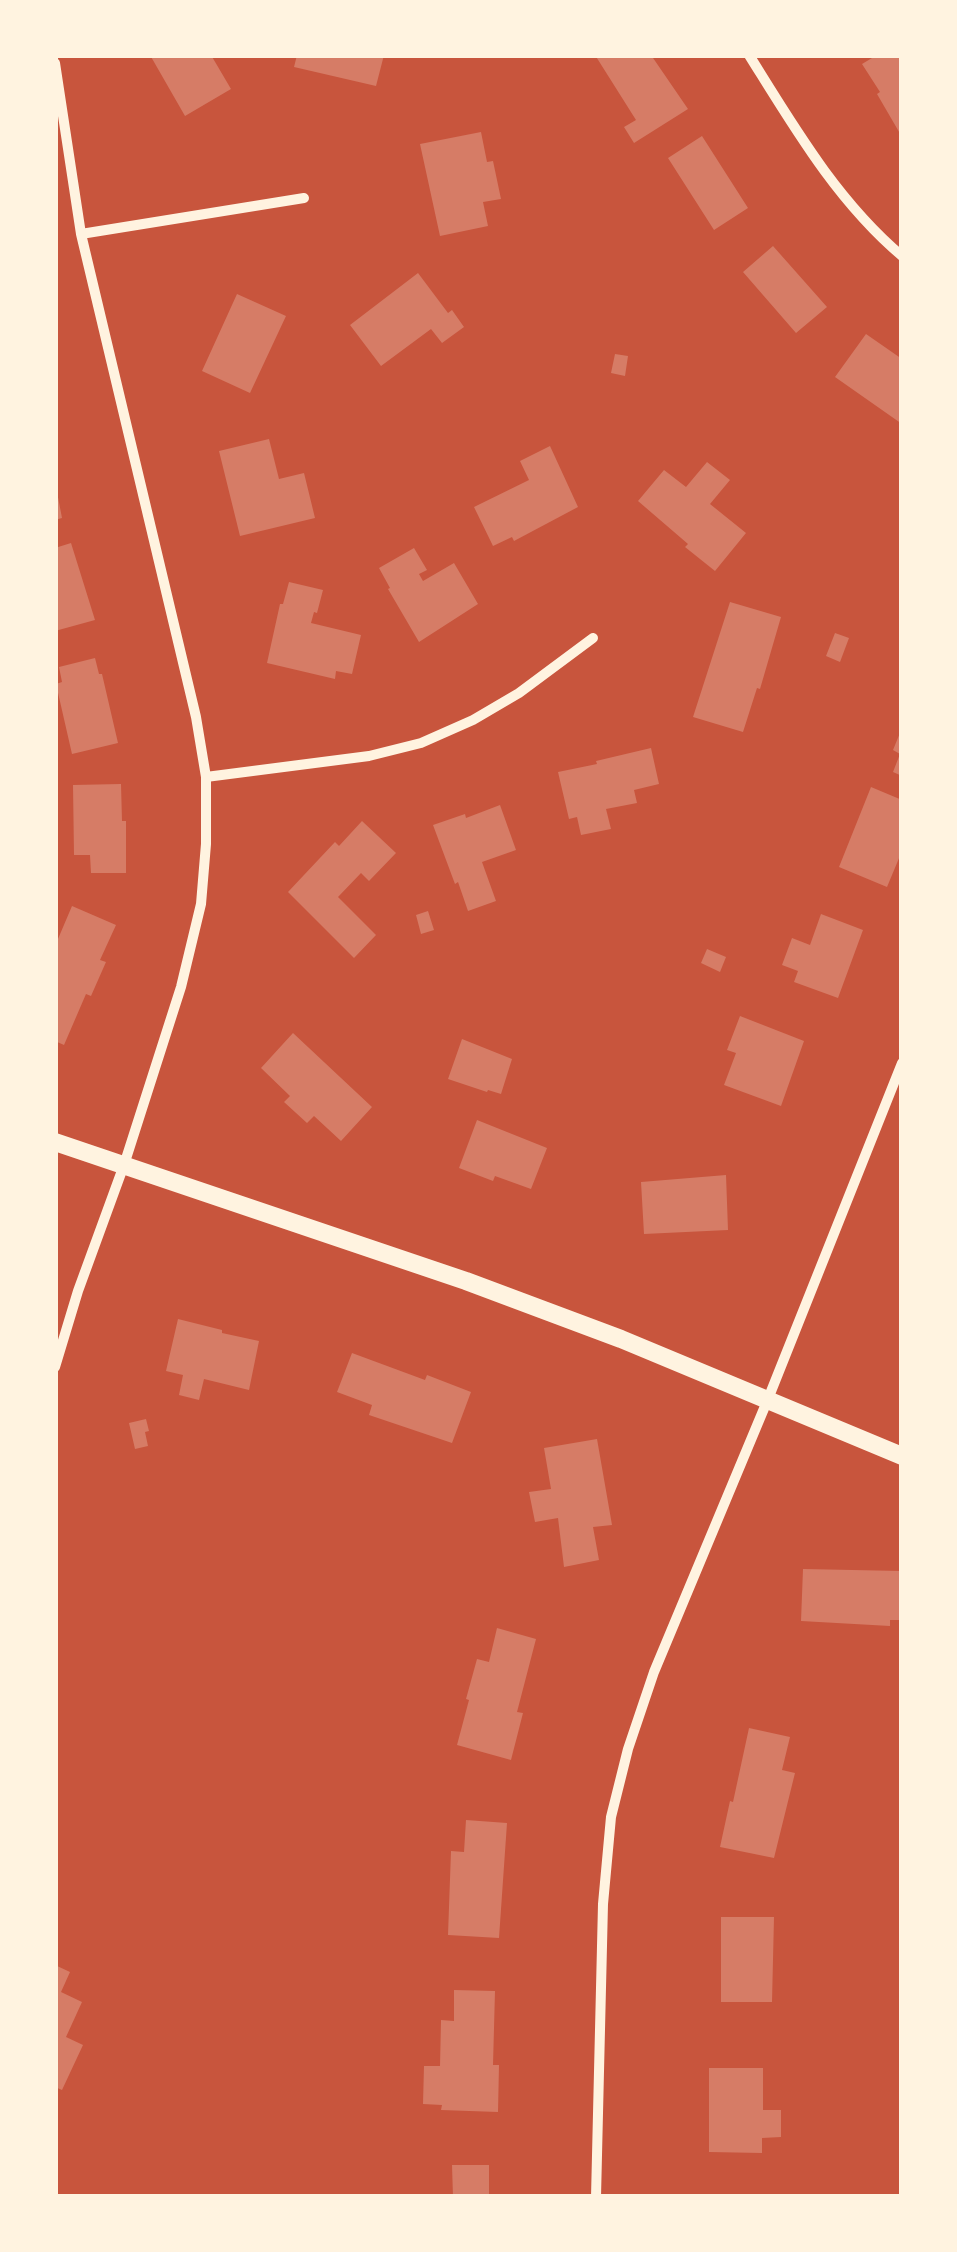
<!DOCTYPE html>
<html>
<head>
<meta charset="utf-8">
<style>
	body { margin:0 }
	#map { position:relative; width:957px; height:2252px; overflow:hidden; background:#c8553d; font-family:"Public Sans",sans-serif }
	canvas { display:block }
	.frame { position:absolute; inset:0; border:58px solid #fff3e0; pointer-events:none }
</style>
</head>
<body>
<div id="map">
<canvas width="957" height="2252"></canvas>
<div class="frame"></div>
</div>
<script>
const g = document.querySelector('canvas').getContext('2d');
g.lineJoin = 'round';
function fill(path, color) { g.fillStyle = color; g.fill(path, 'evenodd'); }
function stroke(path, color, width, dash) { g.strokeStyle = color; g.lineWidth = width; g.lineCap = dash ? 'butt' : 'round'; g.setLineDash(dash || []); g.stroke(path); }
fill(new Path2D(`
	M150,55H211L231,89L185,116Z
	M297,55H384L376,86L294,67Z
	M595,55H651L688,109L634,143L624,127L636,120Z
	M877,55H902V137L877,94L880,92L862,64Z
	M481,132L487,162L493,161L501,199L483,202L488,226L440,236L420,144Z
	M702,136L748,208L714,230L668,158Z
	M773,246L827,307L796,333L743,272Z
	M418,273L448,313L452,310L464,327L442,343L431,329L381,366L350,325Z
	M237,294L286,316L250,393L202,371Z
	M866,334L902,359V424L835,377Z
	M615,354L628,356L625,376L611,373Z
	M269,439L279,479L304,473L315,518L240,536L219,451Z
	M550,446L578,507L514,541L512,537L493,546L474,507L529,480L520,461Z
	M707,462L730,480L710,504L746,533L715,571L685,547L688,544L638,501L664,470L686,487Z
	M57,492L62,518L55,520V493Z
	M71,543L95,620L55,631V548Z
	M414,548L427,570L419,574L423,581L454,563L478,604L419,642L388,589L390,588L379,568Z
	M289,582L323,590L317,613L314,612L311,623L361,635L352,674L336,671L335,679L267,663L280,604H283Z
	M730,602L781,617L760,689L757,688L743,732L693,717Z
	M835,633L849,638L840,662L826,656Z
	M95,658L99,674H102L118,743L72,754L56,684L62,682L59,667Z
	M902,728V776L893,772L900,754L893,750Z
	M651,748L659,784L634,790L637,803L606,809L611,829L581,835L577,817L569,819L558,772L597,764L596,761Z
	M121,784L122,821H126V873H91L90,855H74L73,785Z
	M871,787L902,800V851L887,887L839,867Z
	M500,805L516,850L482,862L496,901L468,911L458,882L455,884L433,825L465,814L466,818Z
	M362,821L396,853L369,881L361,873L338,897L376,935L354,958L288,892L335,842L339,846Z
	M72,906L116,925L100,960L106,962L91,996L86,994L64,1045L55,1041V946Z
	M428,911L434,930L421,934L416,915Z
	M821,914L863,930L838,998L794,982L798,971L782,965L792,938L810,945Z
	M707,949L726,957L720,972L701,963Z
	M740,1016L804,1041L781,1106L724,1085L736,1053L727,1050Z
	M293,1033L372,1107L341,1141L314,1116L307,1123L284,1102L290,1096L261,1068Z
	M462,1039L512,1059L501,1094L488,1090L487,1092L448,1079Z
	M477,1120L547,1148L531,1189L495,1176L493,1181L459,1168Z
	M726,1175L728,1230L644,1234L641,1182Z
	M178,1319L222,1330V1333L259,1341L249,1390L204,1379L199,1400L179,1395L183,1375L166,1371Z
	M352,1353L425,1380L427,1375L471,1392L452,1443L369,1415L372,1405L337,1392Z
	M146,1419L149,1431L145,1432L148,1446L135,1449L129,1423Z
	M597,1439L612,1525L593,1527L599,1560L564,1567L558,1518L535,1522L529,1492L551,1489L544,1448Z
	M803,1569L902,1571V1620H890V1626L801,1621Z
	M497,1628L536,1639L517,1712L523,1713L511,1760L457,1745L469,1700L466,1699L477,1659L489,1662Z
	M749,1728L790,1737L782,1770L795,1773L774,1858L720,1847L730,1801L733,1802Z
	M466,1820L507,1823L499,1938L448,1935L451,1851L464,1852Z
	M721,1917H774L772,2002H721Z
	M55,1965L70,1972L61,1992L82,2002L66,2037L83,2045L62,2090L55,2087Z
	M454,1990L495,1991L493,2065H499L498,2112L441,2110L442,2105L423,2104L424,2066H440L441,2020L454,2021Z
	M709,2068H763V2110H781V2137L762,2138V2153L709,2152Z
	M452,2165H489V2197H453Z`), '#d67c66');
stroke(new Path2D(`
	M749,55C794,127 837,201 902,256
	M55,63L81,234L196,717L206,777V844L201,904L181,987L124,1165L78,1291L55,1367
	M81,234L304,198
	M206,777L369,756L421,743L473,720L519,693L593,638
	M596,2197L603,1904L611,1817L628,1749L654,1672L768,1399L902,1063`), '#fff3e0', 10);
stroke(new Path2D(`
	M55,1142L466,1281L621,1339L902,1456`), '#fff3e0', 18);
</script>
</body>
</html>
